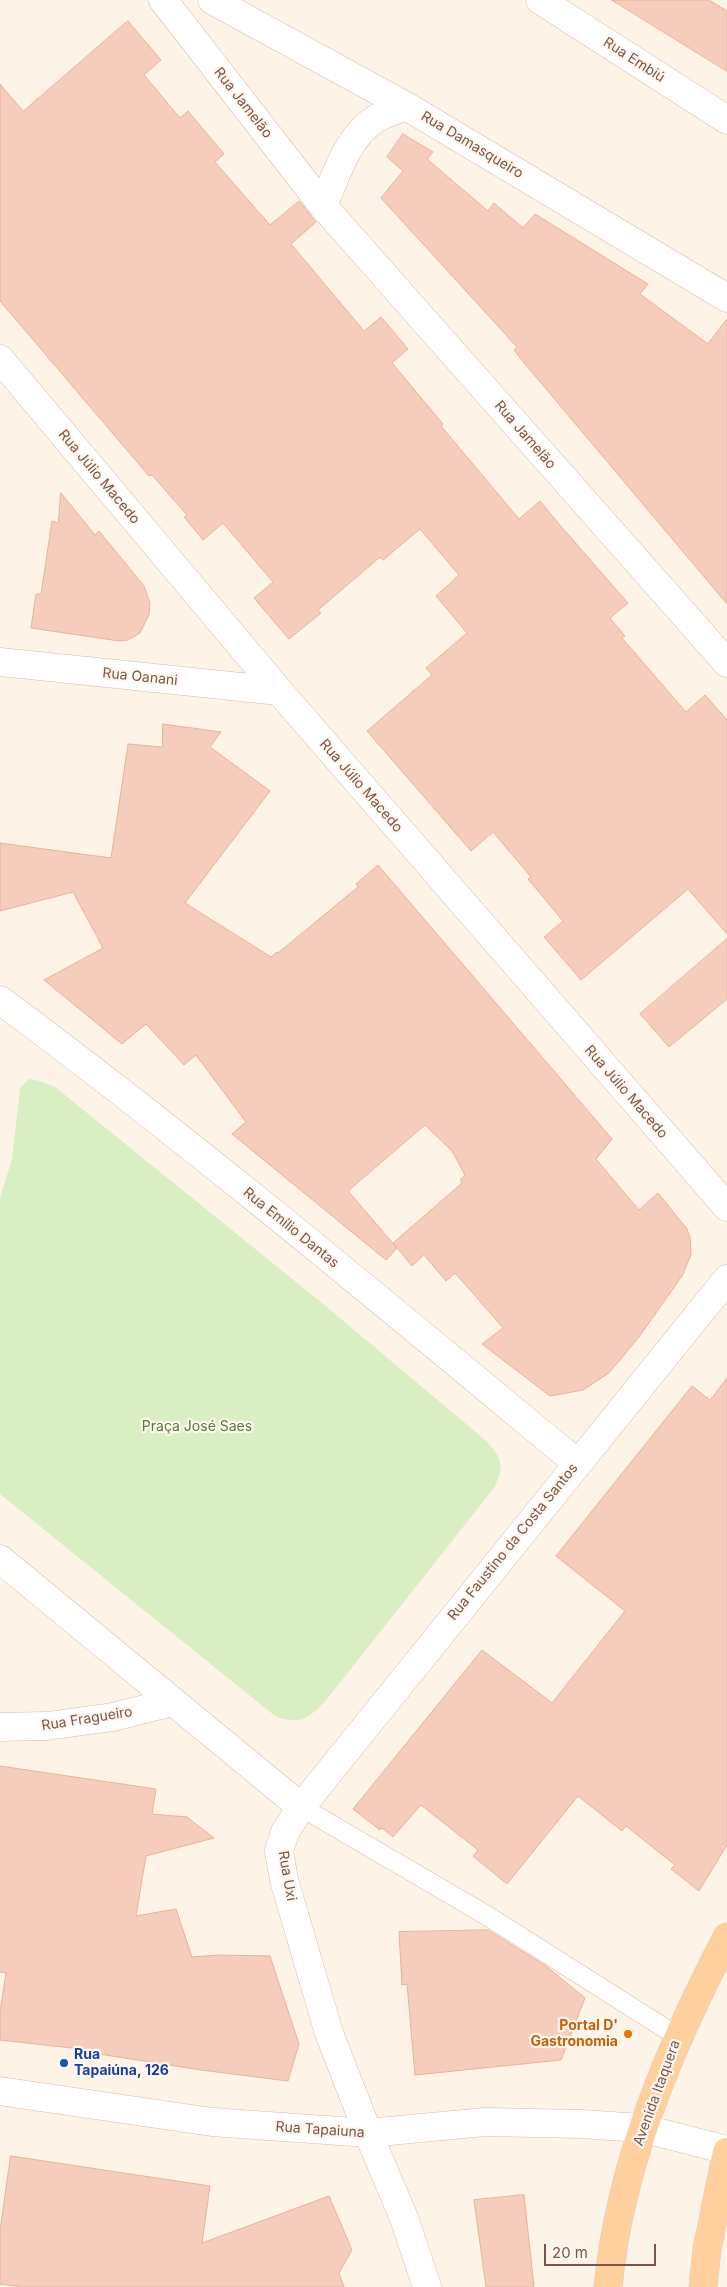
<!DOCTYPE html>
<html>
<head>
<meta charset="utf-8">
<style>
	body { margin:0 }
	#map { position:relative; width:727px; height:2287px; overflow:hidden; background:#fef3e7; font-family:Inter,sans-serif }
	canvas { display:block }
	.scale { position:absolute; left:544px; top:2244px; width:112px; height:22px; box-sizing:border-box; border:2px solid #7b5548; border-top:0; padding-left:6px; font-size:15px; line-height:18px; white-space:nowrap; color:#7b5548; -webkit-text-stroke:4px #fff7ef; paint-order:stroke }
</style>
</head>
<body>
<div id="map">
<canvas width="727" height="2287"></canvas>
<div class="scale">20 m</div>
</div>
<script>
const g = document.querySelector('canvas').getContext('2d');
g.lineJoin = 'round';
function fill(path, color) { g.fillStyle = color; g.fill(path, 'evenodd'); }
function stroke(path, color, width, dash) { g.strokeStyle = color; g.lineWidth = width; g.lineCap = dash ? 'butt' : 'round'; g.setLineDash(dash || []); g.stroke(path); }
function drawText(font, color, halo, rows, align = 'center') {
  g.font = font + ' Inter,sans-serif'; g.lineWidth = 4.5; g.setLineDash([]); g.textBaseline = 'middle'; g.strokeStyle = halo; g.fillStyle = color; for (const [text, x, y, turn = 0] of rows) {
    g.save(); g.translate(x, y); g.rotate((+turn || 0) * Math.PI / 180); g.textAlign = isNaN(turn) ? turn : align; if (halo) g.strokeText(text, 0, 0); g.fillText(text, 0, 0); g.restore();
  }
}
fill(new Path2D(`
	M29,1079L40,1081L55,1087L322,1303L484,1439C501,1456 506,1466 494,1488L327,1699C309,1718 301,1726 275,1716L0,1494V1198L12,1159L20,1088Z`), '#d9eec3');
const building = new Path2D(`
	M612,0H709L727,11V71Z
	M128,21L161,60L144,75L180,118L188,111L224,154L215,162L270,225L299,201L316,222L291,244L364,331L381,317L408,349L392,363L443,424L441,426L483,476L519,519L540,501L559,524L628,603L610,618L625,636L622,638L686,712L705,695L727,720V934L688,889L581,980L544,937L563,921L528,879L531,877L493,832L471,851L367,731L432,675L426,668L467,633L436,596L459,575L420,529L383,560L380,557L318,610L321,613L289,639L254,598L273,582L223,523L203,540L184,517L187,515L152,475L149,476L0,301V84L23,111Z
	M403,134L433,152L427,159L488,211L494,203L523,228L535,214L648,284L640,294L708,344L727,319V604L525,364L514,350L517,347L381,198L403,171L387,157Z
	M61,493L95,535L99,531L144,586L150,603L149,615L140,633L128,640L119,641L31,628L36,594H41L52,521L58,523Z
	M163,724L221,732L210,747L270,791L185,903L271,957L277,952L278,953L358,887L356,884L378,865L612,1139L596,1159L639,1210L658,1193L687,1229L690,1237L691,1255L682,1276L639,1337L609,1373L583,1390L550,1396L482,1344L503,1328L478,1299L455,1273L446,1281L424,1255L412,1266L393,1243L462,1183L460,1180L465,1175L452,1151L425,1125L348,1191L397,1248L386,1260L232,1134L246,1122L196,1055L184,1065L146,1024L122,1044L44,980L103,948L73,892L0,911V843L111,858L128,744L162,747Z
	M727,939V999L669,1047L640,1014Z
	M727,1378V1845L699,1891L671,1869L675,1865L626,1826L622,1831L578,1796L507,1884L473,1856L478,1850L421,1805L393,1837L382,1828L380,1830L353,1809L482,1650L552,1703L625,1611L556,1556L692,1386L710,1400Z
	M0,1766L156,1789L152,1814L187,1817L214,1838L146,1856L136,1916L176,1909L192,1957L218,1955L270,1956L299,2044L288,2081L201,2070L80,2051L81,2049L0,2040V2012L6,1973L0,1972Z
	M488,1930L546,1966L585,1998L561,2060L415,2075L407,1984L402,1985L399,1932Z
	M11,2156L210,2186L202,2243L329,2196L352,2250L339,2273L344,2287H22L0,2284V2231Z
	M524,2195L534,2287H486L474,2200Z`);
fill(building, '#f6cdbc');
stroke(building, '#eab19b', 1);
const lane = new Path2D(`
	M301,1807L486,1915L677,2036`);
const street = new Path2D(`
	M163,0L323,206L727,663
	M212,0L406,106L727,298
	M540,0L727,120
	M323,206C336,176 347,136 377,118C386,113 396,110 406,106
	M0,359L279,691L727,1207
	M0,662L279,691
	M0,1000C198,1147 387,1306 577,1463
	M0,1559L301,1807
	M0,1727L47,1726L113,1717L172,1702
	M368,2133L329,2033L284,1880L279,1851L285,1832L301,1807L727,1279`);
const secondary = new Path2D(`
	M0,2091L212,2122L368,2133L485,2122L582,2124L641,2128L727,2150
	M368,2133L404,2218L427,2287`);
const primary = new Path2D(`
	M608,2287C620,2163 670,2047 727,1937
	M703,2287L707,2249L727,2152`);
stroke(lane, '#d4bbae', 20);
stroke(street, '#d4bbae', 29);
stroke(secondary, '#dabcad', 29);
stroke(primary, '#dacfcc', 29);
stroke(lane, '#fff', 19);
stroke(street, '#fff', 28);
stroke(secondary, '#fff', 28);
stroke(primary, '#ffd09d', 28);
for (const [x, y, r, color] of [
	[628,2034,5,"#e8710a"],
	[64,2063,5,"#1a4fb4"]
]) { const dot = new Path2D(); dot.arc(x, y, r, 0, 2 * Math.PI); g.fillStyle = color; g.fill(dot); stroke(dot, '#fff7ef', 2); }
drawText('14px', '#7b5548', '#fff7ef', [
	["Rua Embiú",634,60,33],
	["Rua Jamelão",243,103,52],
	["Rua Damasqueiro",472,145,31],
	["Rua Jamelão",525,435,49],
	["Rua Júlio Macedo",99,477,50],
	["Rua Oanani",140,677,6],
	["Rua Júlio Macedo",361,786,49],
	["Rua Júlio Macedo",626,1092,49],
	["Rua Emílio Dantas",291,1228,39],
	["Rua Faustino da Costa Santos",513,1542,-51],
	["Rua Fragueiro",87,1719,-9],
	["Rua Uxi",287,1876,80],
	["Avenida Itaquera",657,2093,-70],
	["Rua Tapaiuna",320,2130,4]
]);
drawText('14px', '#557b3c', '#fff7ef', [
	["Praça José Saes",197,1427]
]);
drawText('bold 14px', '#c56008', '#fff7ef', [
	["Portal D'",618,2026],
	["Gastronomia",618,2042]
], 'right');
drawText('bold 14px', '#164399', '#fff7ef', [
	["Rua",74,2055],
	["Tapaiúna, 126",74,2071]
], 'left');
</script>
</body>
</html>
